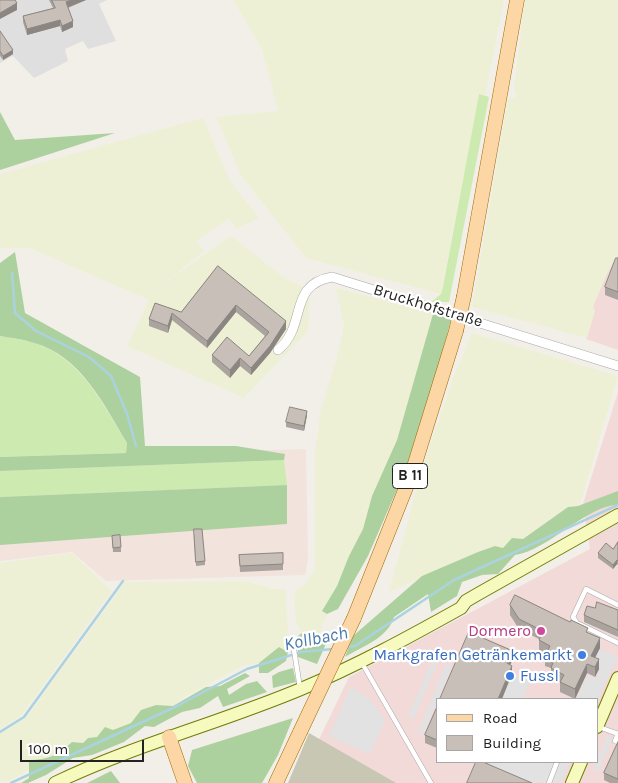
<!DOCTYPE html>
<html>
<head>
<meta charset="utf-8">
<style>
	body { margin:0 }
	#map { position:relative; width:618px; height:783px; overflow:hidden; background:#f2efe9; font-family:Karla,sans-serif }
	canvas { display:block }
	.legend { position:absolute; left:436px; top:698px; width:162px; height:65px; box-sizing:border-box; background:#fff; border:1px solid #a7a7a7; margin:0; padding:6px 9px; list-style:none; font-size:15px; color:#222 }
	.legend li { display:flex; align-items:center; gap:10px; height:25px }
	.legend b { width:25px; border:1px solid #a7a7a7 }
	.scale { position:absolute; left:20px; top:740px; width:124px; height:22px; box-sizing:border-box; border:2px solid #222; border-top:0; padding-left:6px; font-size:15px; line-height:18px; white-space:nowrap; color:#222; -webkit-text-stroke:4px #fff; paint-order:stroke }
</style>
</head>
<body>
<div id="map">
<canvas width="618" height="783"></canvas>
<ul class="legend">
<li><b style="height:6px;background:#fcd6a4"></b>Road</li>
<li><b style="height:14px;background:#c7bfb8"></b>Building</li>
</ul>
<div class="scale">100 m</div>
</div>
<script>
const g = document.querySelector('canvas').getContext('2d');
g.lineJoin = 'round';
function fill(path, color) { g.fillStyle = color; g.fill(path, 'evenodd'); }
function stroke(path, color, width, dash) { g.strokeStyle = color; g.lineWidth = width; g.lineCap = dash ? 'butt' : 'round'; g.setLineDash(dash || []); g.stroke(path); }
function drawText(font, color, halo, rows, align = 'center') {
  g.font = font + ' Karla,sans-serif'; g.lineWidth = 4.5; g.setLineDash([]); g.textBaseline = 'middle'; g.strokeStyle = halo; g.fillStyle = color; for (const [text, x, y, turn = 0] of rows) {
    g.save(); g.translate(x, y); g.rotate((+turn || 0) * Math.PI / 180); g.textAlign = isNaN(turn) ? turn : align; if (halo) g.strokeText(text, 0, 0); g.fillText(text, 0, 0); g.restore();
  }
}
fill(new Path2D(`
	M0,0H107L99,4L116,41L88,49L83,41L65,49L68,61L34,78L13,56L0,63Z`), '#e0dfdf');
fill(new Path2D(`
	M618,255V350L586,339L593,306L608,271Z
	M618,392V783H298L349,677L590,549L583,504ZM437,699H597V762H437Z`), '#f2dad9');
fill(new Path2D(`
	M306,449L308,559L305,575L106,581L72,552L0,561V457Z`), '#f3e3dd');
fill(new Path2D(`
	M309,733L396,783H288Z`), '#c7c7b4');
fill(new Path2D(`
	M233,0H504L485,96L479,95L441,294L306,258L241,175L216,117L278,111L262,49Z
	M525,0H618V255L608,271L593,306L595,311L587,338L472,307L508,99L517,97L514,87Z
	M203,118L230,181L259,218L236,229L229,218L196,241L204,251L163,284L231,236L286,279L310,289L308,331L244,398L127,346L149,300L30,248H0V174Z
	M336,288L433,314L397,440L372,496L363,529L349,556L337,586L323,611L327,614L319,636L302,633L296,623L294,597L297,589L304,585L315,570V453L321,409L337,357L344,325Z
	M472,333L618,376L580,505L568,507L523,539L503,548L495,546L478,552L389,592L423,465L454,376Z
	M72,553L112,591L21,716L0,729V563Z
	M246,581L273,589H285L289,643L288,652L279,647L259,663L243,666L186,696L173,706L156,705L141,710L131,723L97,737L88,738L83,743L72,742L60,753L44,760H29V770L8,782L0,780V734L26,718L125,582Z`), '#eef0d5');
fill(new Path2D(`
	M479,94L489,97L449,302H431L441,294L443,287Z
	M0,336C11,338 23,339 34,343C81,357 103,405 127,443L126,453L0,457Z
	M284,460L287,485L0,497V471Z`), '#cdebb0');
fill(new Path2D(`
	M0,112L15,140L115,133L0,170Z
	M15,252L25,313L140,377L145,446H236L285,454L284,460L0,471V457L126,453L127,443C104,405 81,356 34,343C23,339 11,338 0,336V263Z
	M433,314L451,319L435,381L405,471L368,556L338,609L327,614L322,611L337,586L349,556L363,529L372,496L397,440Z
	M287,485V524L0,545V497Z
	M618,491V505C589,504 547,551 515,555L498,574L482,575L462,582L457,596L431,612L428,594L394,617C388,638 363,646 345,657L353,636L422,576L478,552L495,546L503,548L512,538L523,539L568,507L578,506Z
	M302,633L329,637L317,664L298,657V636Z
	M279,647L288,652L286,661L268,673H259V663Z
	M293,668L296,682L273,688L272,676L279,672Z
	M245,673L250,676L227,689L229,695L246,684L257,681L267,692L223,707L218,696L200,708L182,712L154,727L145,726L124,742L92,755L73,758L46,775L28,783H21L29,778V760C48,760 58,755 72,742L83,743L88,738L97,737L105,727L113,730L131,723L141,710L156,705L173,706L206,687L220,686Z
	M293,718L278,755L262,783H197L188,766L192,750Z
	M111,771L120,783H87Z`), '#add19e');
fill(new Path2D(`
	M600,649L618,657L597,700L576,699L587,675L596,679L600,669L593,665Z
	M434,657L439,658L414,718L408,716Z
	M446,664L452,667L423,735L418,733Z
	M512,674L530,681L523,699H502Z
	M351,687L370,700L385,720L370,754L329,736Z
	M607,736L613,738L598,772L593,770Z
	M475,762H570L561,783H518L474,764Z`), '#e2e2e2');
stroke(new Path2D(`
	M12,273L15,313L36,331L89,357L111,376L127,414L136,446
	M346,647L355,646L454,580L618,505
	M0,732L24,717L123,581
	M11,783L177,706L247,669L301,652L333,649`), '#aad3df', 2.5);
const lane = new Path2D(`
	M618,605L586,589L573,617L577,623L618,643
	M294,650L300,688
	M362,663L431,783
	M599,727L618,734L615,741L618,742
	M549,783L557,762`);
const street = new Path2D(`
	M278,350C308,325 287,285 332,277L618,366`);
const secondary = new Path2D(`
	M597,727L618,678
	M55,783C134,745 220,723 301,689C356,666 409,637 461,608L466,601L478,594L618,515
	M572,783L581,762`);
const primary = new Path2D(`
	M464,296L517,0
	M354,618L413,470L456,331
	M169,737L185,783
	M276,783L300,732`);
stroke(lane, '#a9a9a9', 5.5);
stroke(street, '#a9a9a9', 10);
stroke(secondary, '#707d05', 14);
stroke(primary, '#a06b00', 15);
stroke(lane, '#fff', 4.5);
stroke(street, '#fff', 9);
stroke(secondary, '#f7fabf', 12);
stroke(primary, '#fcd6a4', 14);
const primaryBridge = new Path2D(`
	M456,331L464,296
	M300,732L354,618`);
stroke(primaryBridge, '#a06b00', 15, []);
stroke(primaryBridge, '#fcd6a4', 14);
fill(new Path2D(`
	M49,0H86L68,8L73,27L62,32L60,26L27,35L23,22V16L53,8Z
	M0,31L13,54L3,60L0,56Z
	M618,258V300L605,295V287Z
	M218,266L286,329L270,353L251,375L240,366L230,378L212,362V355L249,356L265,336L236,312L207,348L172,320L168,333L149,326V319L155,303L181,312Z
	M307,415L304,431L286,427V422Z
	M194,533L205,561V565L196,566Z
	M112,536L121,547V552H113Z
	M618,542V565L617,564L613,569L598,558V553L613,549Z
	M283,553V570L240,572L239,555Z
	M510,605L588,633L600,648L595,658L599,669L595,677L587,673L575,699L560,692V682L551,678V668L545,666V656L546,654L539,650V639L519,629L510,615Z
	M595,608L618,610V637L584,622V615Z
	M437,707V748L425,743V735Z
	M618,742V783H610L604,780V773Z`), '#aba49e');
fill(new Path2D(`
	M72,0H86L66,8V2Z
	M17,3V10L0,19V13Z
	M60,20V26L27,35V29Z
	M73,21V27L62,32V26Z
	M13,50V54L3,60V56Z
	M236,305V312L207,348V341Z
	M172,313V320L168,333V326Z
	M286,321V329L270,353L251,375V368Z
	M240,358V366L230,378V370Z
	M307,411V415L304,431V426Z
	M617,560V564L613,569V565Z
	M600,638V648L591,665V656Z
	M513,651V659L507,672V663Z
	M599,659V669L595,677V667Z
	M587,664V673L575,699V689Z
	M512,666V674L502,699H498Z`), '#8b8681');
const building = new Path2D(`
	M0,0H15L17,3L0,13Z
	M52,0H72L66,2L73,21L62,26L60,20L27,29L23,16L55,8Z
	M0,31L13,50L3,56L0,51Z
	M616,258H618V292L605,287Z
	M218,266L286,321L270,346L251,368L240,358L230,370L212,355L227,337L249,356L269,332L236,305L207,341L172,313L168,326L149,319L155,303L181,312Z
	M290,407L307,411L304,426L286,422Z
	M194,529H202L205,561L196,562Z
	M120,535L121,547L113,548L112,536Z
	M618,542V561L617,560L613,565L598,553L606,543L613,549Z
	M283,553V564L240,566L239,555Z
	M515,595L570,622L571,620L588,628L586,632L600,638L591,656L599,659L595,667L587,664L575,689L560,682L564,675L551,668L554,660L545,656L550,646L539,640L543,631L519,619L510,605Z
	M597,602L618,610V630L584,615L587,606L595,608Z
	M469,632L513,651L507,663L512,666L498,699H440Z
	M437,707V740L425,735Z
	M618,742V779L604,773Z
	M476,762H483L532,783H467Z`);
fill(building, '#c7bfb8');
stroke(building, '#8b8681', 1);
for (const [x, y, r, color] of [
	[541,631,5,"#d1479c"],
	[582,655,5,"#3f7fe0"],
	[510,676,5,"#3f7fe0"]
]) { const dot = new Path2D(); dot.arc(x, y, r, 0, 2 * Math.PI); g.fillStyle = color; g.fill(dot); stroke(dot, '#fff', 2); }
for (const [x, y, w] of [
	[410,476,35]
]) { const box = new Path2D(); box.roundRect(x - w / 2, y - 12.5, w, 25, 4); g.fillStyle = '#fff'; g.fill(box); stroke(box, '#222', 1); }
drawText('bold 15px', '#222', null, [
	["B 11",410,476]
]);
drawText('16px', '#222', '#fff', [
	["Bruckhofstraße",428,306,17]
]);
drawText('16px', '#b23c85', '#fff', [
	["Dormero",531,631]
], 'right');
drawText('16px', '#366cbe', '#fff', [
	["Markgrafen Getränkemarkt",572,655],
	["Fussl",520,676,"left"]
], 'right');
drawText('italic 18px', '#4a7aab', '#fff', [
	["Kollbach",316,639,-11]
]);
</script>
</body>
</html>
